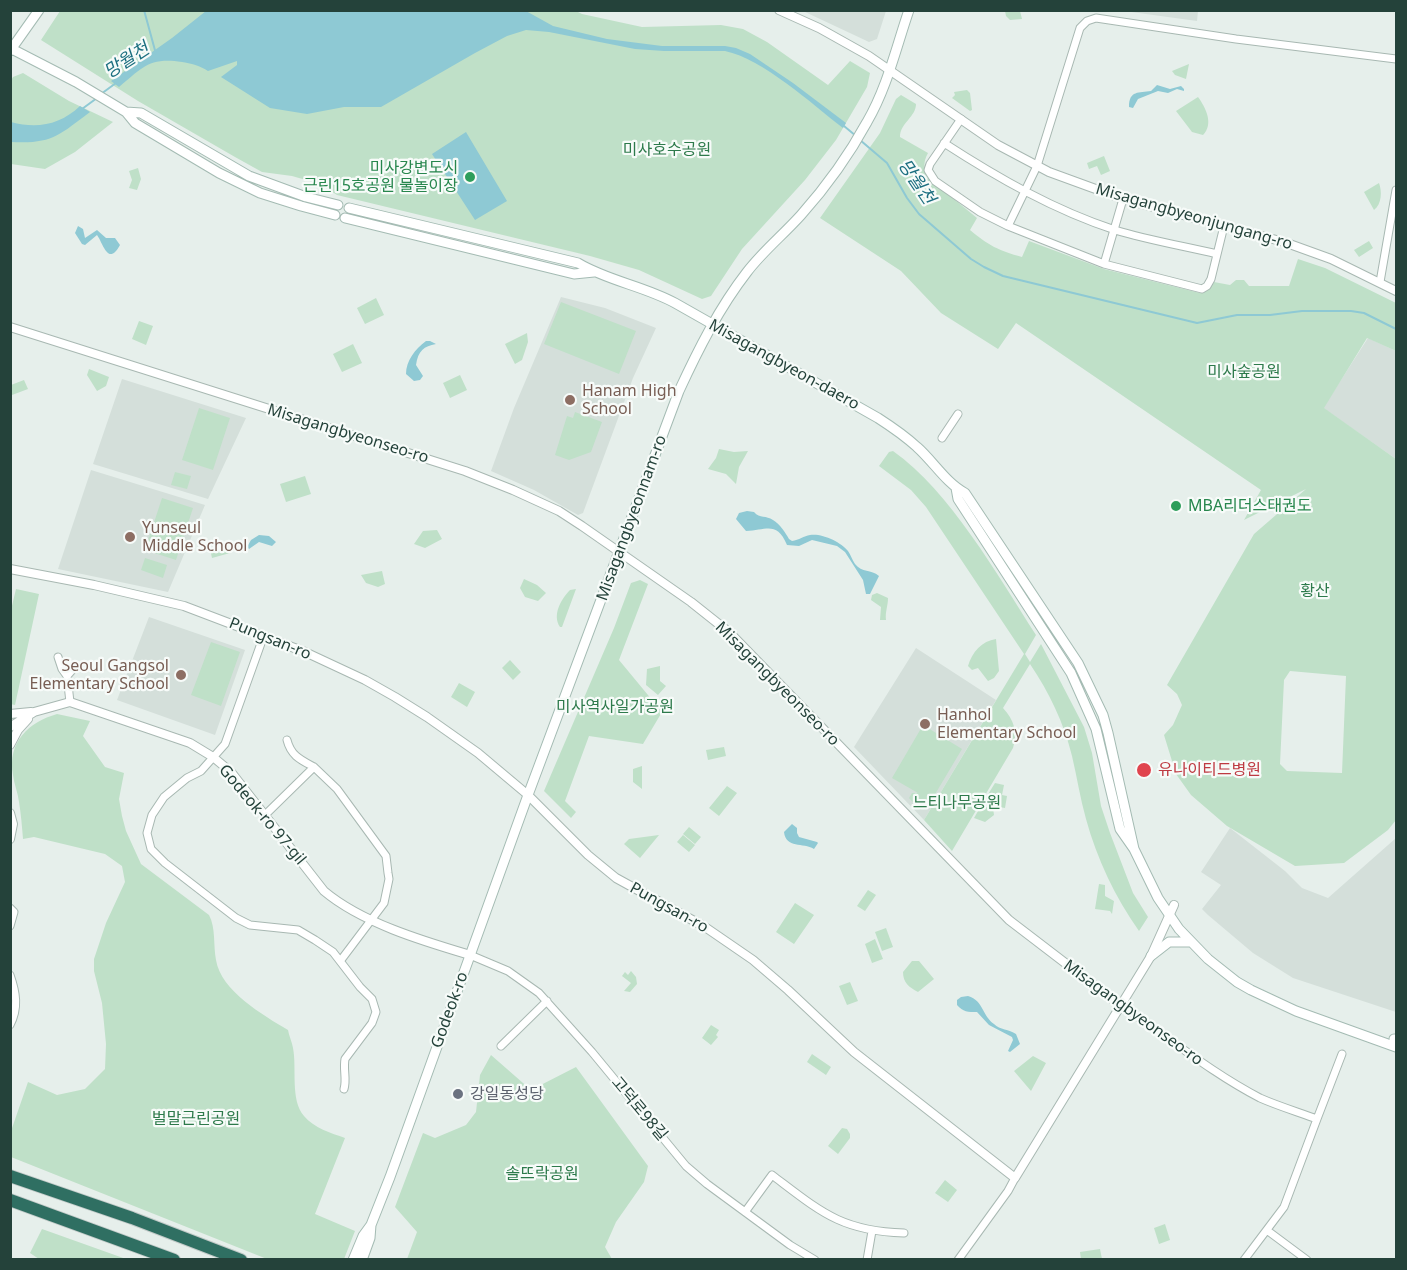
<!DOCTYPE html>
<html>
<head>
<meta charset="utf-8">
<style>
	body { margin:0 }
	#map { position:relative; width:1407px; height:1270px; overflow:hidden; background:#e6efeb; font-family:"Noto Sans",sans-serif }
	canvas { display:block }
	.frame { position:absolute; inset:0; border:12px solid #24423a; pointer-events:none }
</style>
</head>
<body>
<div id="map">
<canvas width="1407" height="1270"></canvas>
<div class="frame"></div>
</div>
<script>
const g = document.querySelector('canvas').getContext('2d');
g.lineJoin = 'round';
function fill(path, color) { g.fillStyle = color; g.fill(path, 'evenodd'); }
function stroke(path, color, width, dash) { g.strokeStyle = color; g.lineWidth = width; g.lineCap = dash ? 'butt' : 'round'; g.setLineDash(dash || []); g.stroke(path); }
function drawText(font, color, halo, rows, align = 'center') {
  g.font = font + ' "Noto Sans","Noto Sans KR",sans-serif'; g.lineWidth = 4.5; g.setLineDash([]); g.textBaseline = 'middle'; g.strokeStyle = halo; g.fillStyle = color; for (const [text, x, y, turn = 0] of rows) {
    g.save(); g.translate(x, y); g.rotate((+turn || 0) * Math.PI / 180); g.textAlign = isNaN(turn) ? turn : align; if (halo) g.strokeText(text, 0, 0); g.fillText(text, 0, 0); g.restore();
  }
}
fill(new Path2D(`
	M803,11L886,10V11L877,39L869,42Z
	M1124,11H1198L1197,21Z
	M561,297L605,308L656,328L633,378L583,513L578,515L534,490L491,471L514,408Z
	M1368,338L1396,351V459L1323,408Z
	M122,379L246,418L208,499L93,464Z
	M91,470L205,505L168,592L58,569Z
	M149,617L245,650L215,735L117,700Z
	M916,648L996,700L924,820L854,747Z
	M1230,828L1285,871L1302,888L1328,898L1396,838V1012L1293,978L1253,953L1208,915L1202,909L1221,885L1201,872Z`), '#d4dfda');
fill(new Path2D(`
	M574,10L582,14L642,27L721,25L743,29L767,42L828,85L850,61L870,73L867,87L836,140L805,180L742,249L711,296L702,299L639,270L590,256L337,195L320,184L292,176L262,172L235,157L138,101L41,40L60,11Z
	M1005,11H1020L1022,19L1010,20L1006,16Z
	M1189,64L1186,79L1175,75L1172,71Z
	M23,73L69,101L113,122L75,152L45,169L11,164L10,82L13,77Z
	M967,90L970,93L972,110L970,111L952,98L955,95L954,92Z
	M901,95L916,104C916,117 900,123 900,137L928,153C923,162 924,167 927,177L977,218L970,230C988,245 999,251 1022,257L1029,241L1104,269L1200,293L1208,290L1214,282L1230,285L1236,280H1244L1249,286H1289L1298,259L1325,268L1396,303V351L1367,338L1324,408L1396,459V820L1388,830L1344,863L1295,866L1227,826L1191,795L1176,774L1164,735L1173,725L1182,705L1177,694L1167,685L1254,534L1306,489L1244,520L1261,490L1016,323L998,349L941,313L901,271L820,218L880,133L896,99ZM1290,671L1346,676L1342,773L1287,771L1280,764L1284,680Z
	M1198,97C1206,108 1214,124 1203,135L1192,132L1176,111Z
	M1104,156L1110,171L1101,175L1097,166L1089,169L1087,163Z
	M138,168L141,179L137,190L129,188L132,180L129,171Z
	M1379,183C1382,191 1382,204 1374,210L1364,192Z
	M1369,241L1373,248L1359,257L1354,250Z
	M376,298L384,315L365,324L357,308Z
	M561,302L636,331L619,374L544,344Z
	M139,321L153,326L146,345L132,339Z
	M527,333L528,342L522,360L515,364L505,344Z
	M353,344L362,363L342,372L333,354Z
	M89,369L109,377L106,386L97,391L87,375Z
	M460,375L467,390L450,398L443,383Z
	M24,380L28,389L12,395L11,385Z
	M199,408L230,418L213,470L182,460Z
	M575,412L602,422L591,452L569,460L555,455L567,416L573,418Z
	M719,449L734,452L748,451L739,467L736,484L726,474L708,469L716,458Z
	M893,451C950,491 998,576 1036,635L1025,654L1030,662L1041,644L1084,727L1092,753L1101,806L1110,833L1133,893L1148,917L1139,931C1115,897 1097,859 1086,819C1080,798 1077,777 1072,756C1064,723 1049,692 1030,664L1003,708C1014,720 1018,732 1013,748L952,851L924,820L1024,654L926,507L911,490L879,466L889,452Z
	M175,472L191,476L187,489L171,485Z
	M305,476L311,494L286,502L280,484Z
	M162,498L193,508L176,560L145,550Z
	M437,530L442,539L425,548L414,544L423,531Z
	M227,544L230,553L212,558L210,549Z
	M145,558L167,565L163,578L141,570Z
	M382,571L385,584L378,587L366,583L361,575Z
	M524,579L537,585L546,593L538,601L525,597L520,588Z
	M640,580L648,584L619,660L662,712L643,744L589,736L565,801L576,812L571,818L544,791L614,628L631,583Z
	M16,589L39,594L15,705L10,704V614Z
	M576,589L562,627H560C552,615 561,599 570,590Z
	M877,593L888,598C888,606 885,612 886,620H880L881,607L871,600L872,595Z
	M996,639L999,671L994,678L988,681L978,668L972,670L968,666C972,652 982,641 996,639Z
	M211,642L240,652L221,706L191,695Z
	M510,660L521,672L513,680L502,668Z
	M660,666V681L666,686L658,695L646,685L647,669Z
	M459,683L475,692L467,707L451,697Z
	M57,714L90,721L83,736L105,767L124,773L119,799L122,816L126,831L141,864L209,915C216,928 213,945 216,960C221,991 263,1015 288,1030C289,1036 292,1042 293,1048C297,1068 290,1100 304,1116C314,1128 331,1133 345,1138L315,1214L355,1231L344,1259H267L11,1157V1131L28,1082L57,1095L85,1089L105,1069L106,1044L102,1003L94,971V959L106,923L125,882L122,866L105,854L34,837L23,839C22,827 21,814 19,802C18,793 14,784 13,775C7,742 29,722 57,714Z
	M923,725L962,749L931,801H929V804L920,810L909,798L912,793H918L892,778Z
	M724,747L726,756L708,760L706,750Z
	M642,766V789L633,782V769Z
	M995,783L1004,785L1002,795L1007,796L1005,808L982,804Z
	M727,786L737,793L719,816L709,808Z
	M981,806L993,808L994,815L985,822L974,818Z
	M689,827L701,837L695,844L683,834Z
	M659,835L640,858L624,844L629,839Z
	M683,835L695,845L689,852L677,842Z
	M1099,884L1105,885V896L1114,901L1112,914L1110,911L1095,909Z
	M868,890L876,895L865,911L857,906Z
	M795,903L814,915L794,944L776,932Z
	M886,928L893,947L882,951L875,932Z
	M875,939L883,959L872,963L865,944Z
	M912,961H919L934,979L918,992C909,987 903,983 903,972Z
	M631,971L636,977L637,984L630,992L624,991L631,983L622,976L625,972L628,975Z
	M850,982L858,1001L847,1005L839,986Z
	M711,1025L719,1030L716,1035L718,1037L711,1045L702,1038Z
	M812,1054L831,1067L826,1075L807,1062Z
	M491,1055L531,1090L576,1067L648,1166L644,1182L616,1222L605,1247L612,1259H407L417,1232L395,1207L423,1133L435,1138L466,1125L476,1112L480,1075Z
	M1033,1056L1046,1063L1031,1091L1014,1071Z
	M842,1128L847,1129L850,1134V1138L838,1154L828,1146Z
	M945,1180L957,1190L948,1202L935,1193Z
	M1165,1224L1170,1240L1159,1244L1154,1228Z
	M42,1229L126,1259H39L30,1253Z
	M1100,1249L1102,1259H1081L1080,1252Z`), '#bfe0c8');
fill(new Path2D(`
	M206,11H526L553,26L607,39L662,46H725L736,48L750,54L793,83L846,123L843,128C812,104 763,59 725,51H664L635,49L549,32L526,30L507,36L475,53L381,107H344L307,114L270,108L221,77L237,65V61L208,71C201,66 190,63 182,62C149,57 142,68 119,87L111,81L172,38Z
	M1157,85L1170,89L1181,86L1184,89V91L1177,89L1168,93L1158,91L1138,99L1133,108L1129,107C1129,90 1139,93 1151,91Z
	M80,106L90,112C58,136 52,144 11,142V122C37,129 60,125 80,106Z
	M466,132L507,201L475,220L432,154Z
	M78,226L83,229L85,238L97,230L106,238H115L120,245C108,267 103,243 97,235L85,245L82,244L75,233Z
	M426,341H430L436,344C424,346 418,351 416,365L423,376L420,380L414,381L406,374C406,361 415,349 426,341Z
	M747,511L754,512C760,519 766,515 773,520C780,524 785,532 789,539L792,541C799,540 804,536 810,535C822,533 841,542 848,551C851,555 852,560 855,564C862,573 871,569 879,576L870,594H866L863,580L845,552L837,546L812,540L799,546L787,545C777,521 767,530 746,531L736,519L739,513Z
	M259,535L269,536L276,542L272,546L259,542L249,549L247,547L251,540Z
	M792,824L797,828V833L799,837L817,842L818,843L814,849C803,842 786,849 784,832Z
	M968,996C984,1001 982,1016 994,1024C1000,1030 1009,1029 1016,1034L1020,1044L1010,1052L1008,1051L1013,1040L1012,1037L989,1025L977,1012C968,1012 963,1012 957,1005V1000L961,997Z`), '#8ec9d4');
stroke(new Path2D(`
	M144,10L156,54
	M101,94L116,83
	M82,109L97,98
	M844,126L856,136
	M860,140L887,163L907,198L919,214L971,259L984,267L1003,276L1197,323L1237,315H1270L1302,311H1351L1364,313L1396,329`), '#8ec9d4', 2);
const minor = new Path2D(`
	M961,119L930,164L928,170L935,181L980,212L1008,226L1104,264L1202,289L1207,286L1211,279L1224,226
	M944,143C998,178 1054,210 1115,230C1148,240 1183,246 1217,254
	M1008,226L1037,166L1080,28L1087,21L1096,18L1236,39L1396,59
	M1104,264L1123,199
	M1380,282L1396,190
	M942,438L958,414
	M264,635L225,744L201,771L187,778L164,797L152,815L147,833L151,849L165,863L236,918L250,925L298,930L315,940L333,952L360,987L372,999L376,1012L372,1023L345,1059C343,1070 347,1079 344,1089
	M58,657L62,669L67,676L70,702
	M67,676L74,668
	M287,740C291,756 301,760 314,767
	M265,815L314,767L337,789L386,856L388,873L389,879L384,903L341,960
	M10,908L14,912L10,926
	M470,955L508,971L539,993L592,1052L686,1166L707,1184L790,1245L815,1260
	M10,975C16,992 19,1008 10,1025
	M1120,1005C1167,1036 1210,1072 1260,1098C1278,1106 1298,1112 1317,1119L1284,1207L1244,1260
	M501,1046L547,1001
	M1317,1119L1342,1054
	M745,1212L772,1175C821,1212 841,1231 904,1233
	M1268,1231L1307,1260
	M867,1260L872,1231
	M958,1260L1008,1191L1015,1178`);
const tertiary = new Path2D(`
	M779,10L819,28L869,56L998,145L1049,172L1123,199L1284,242L1331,259L1396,291
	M10,327L465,471L513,490L559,511L582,526L691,602L730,633L1009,920L1120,1005
	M10,569L94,585L184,606L305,652L365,680L395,697L427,717L478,753L528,795L588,855L616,878L705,927L753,960L788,990L854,1052L1015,1178L1151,956L1174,905
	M10,714L31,712
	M10,727L34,712L70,702L190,743L213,757L231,772L324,891C362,923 423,941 470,955
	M10,745L18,730L28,719
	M10,813L13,824L10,839`);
const secondary = new Path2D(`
	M10,48L76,82L126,112L135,123L219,173L260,193L301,206L335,215
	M10,51L39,10
	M126,112L141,113L249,176L306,197L338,205
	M349,208L578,263C608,281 644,286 675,303L878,418C892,427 905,436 917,447C933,461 946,483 965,493L1078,663L1103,715L1108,733L1134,849
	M345,218L574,274L594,272
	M956,488L958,499L1071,673L1096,729L1120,829L1134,849L1158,898L1179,929L1208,959L1237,982L1251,990L1296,1011L1396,1047
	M1151,956L1169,942H1191
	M1394,1039H1396
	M353,1260L363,1236L371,1225L390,1177L528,795L679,391C698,350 719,308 747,272C763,251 783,235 801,215C826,187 849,155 867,122C887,88 896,48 909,10
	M362,1260L370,1238L371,1225`);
const motorway = new Path2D(`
	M10,1176L132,1218L241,1260
	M10,1200L174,1260`);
stroke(minor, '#a8b8b2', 9);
stroke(tertiary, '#a8b8b2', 10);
stroke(secondary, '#a4bbb3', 11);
stroke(motorway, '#c2cac8', 14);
stroke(minor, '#fff', 7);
stroke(tertiary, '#fff', 8);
stroke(secondary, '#fff', 9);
stroke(motorway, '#2f6f62', 12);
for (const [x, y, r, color] of [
	[470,177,6,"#2e9e5b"],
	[570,400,6,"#8d6e63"],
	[1176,506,6,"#2e9e5b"],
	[130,537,6,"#8d6e63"],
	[181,675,6,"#8d6e63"],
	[925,724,6,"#8d6e63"],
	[1144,770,8,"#e0444e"],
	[458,1094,6,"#6b7280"]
]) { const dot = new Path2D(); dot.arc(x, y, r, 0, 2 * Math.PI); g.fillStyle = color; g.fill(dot); stroke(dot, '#f7fbf9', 2); }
drawText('16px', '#2d7a4b', '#f7fbf9', [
	["미사호수공원",667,150],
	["미사숲공원",1244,372],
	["황산",1315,591],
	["미사역사일가공원",615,707],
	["느티나무공원",957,803],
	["벌말근린공원",196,1119],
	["솔뜨락공원",542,1174]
]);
drawText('16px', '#27864d', '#f7fbf9', [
	["미사강변도시",458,168],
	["근린15호공원 물놀이장",458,186],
	["MBA리더스태권도",1188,506,"left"]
], 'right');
drawText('16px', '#24423a', '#f7fbf9', [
	["Misagangbyeonjungang-ro",1194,217,16],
	["Misagangbyeon-daero",784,365,29],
	["Misagangbyeonseo-ro",348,434,17],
	["Misagangbyeonnam-ro",632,518,-70],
	["Pungsan-ro",270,639,22],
	["Misagangbyeonseo-ro",777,684,45],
	["Godeok-ro 97-gil",262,815,50],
	["Pungsan-ro",669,908,29],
	["Godeok-ro",450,1010,-70],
	["Misagangbyeonseo-ro",1133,1013,36],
	["고덕로98길",639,1109,50]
]);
drawText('16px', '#785e54', '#f7fbf9', [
	["Hanam High",582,391],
	["School",582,409],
	["Yunseul",142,528],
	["Middle School",142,546],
	["Seoul Gangsol",169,666,"right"],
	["Elementary School",169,684,"right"],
	["Hanhol",937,715],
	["Elementary School",937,733]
], 'left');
drawText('16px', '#be3a42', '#f7fbf9', [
	["유나이티드병원",1158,770]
], 'left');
drawText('16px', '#5b616d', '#f7fbf9', [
	["강일동성당",470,1094]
], 'left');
drawText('italic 18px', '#1c6f80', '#f7fbf9', [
	["망월천",127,61,-33],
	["망월천",916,182,56]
]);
</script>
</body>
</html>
